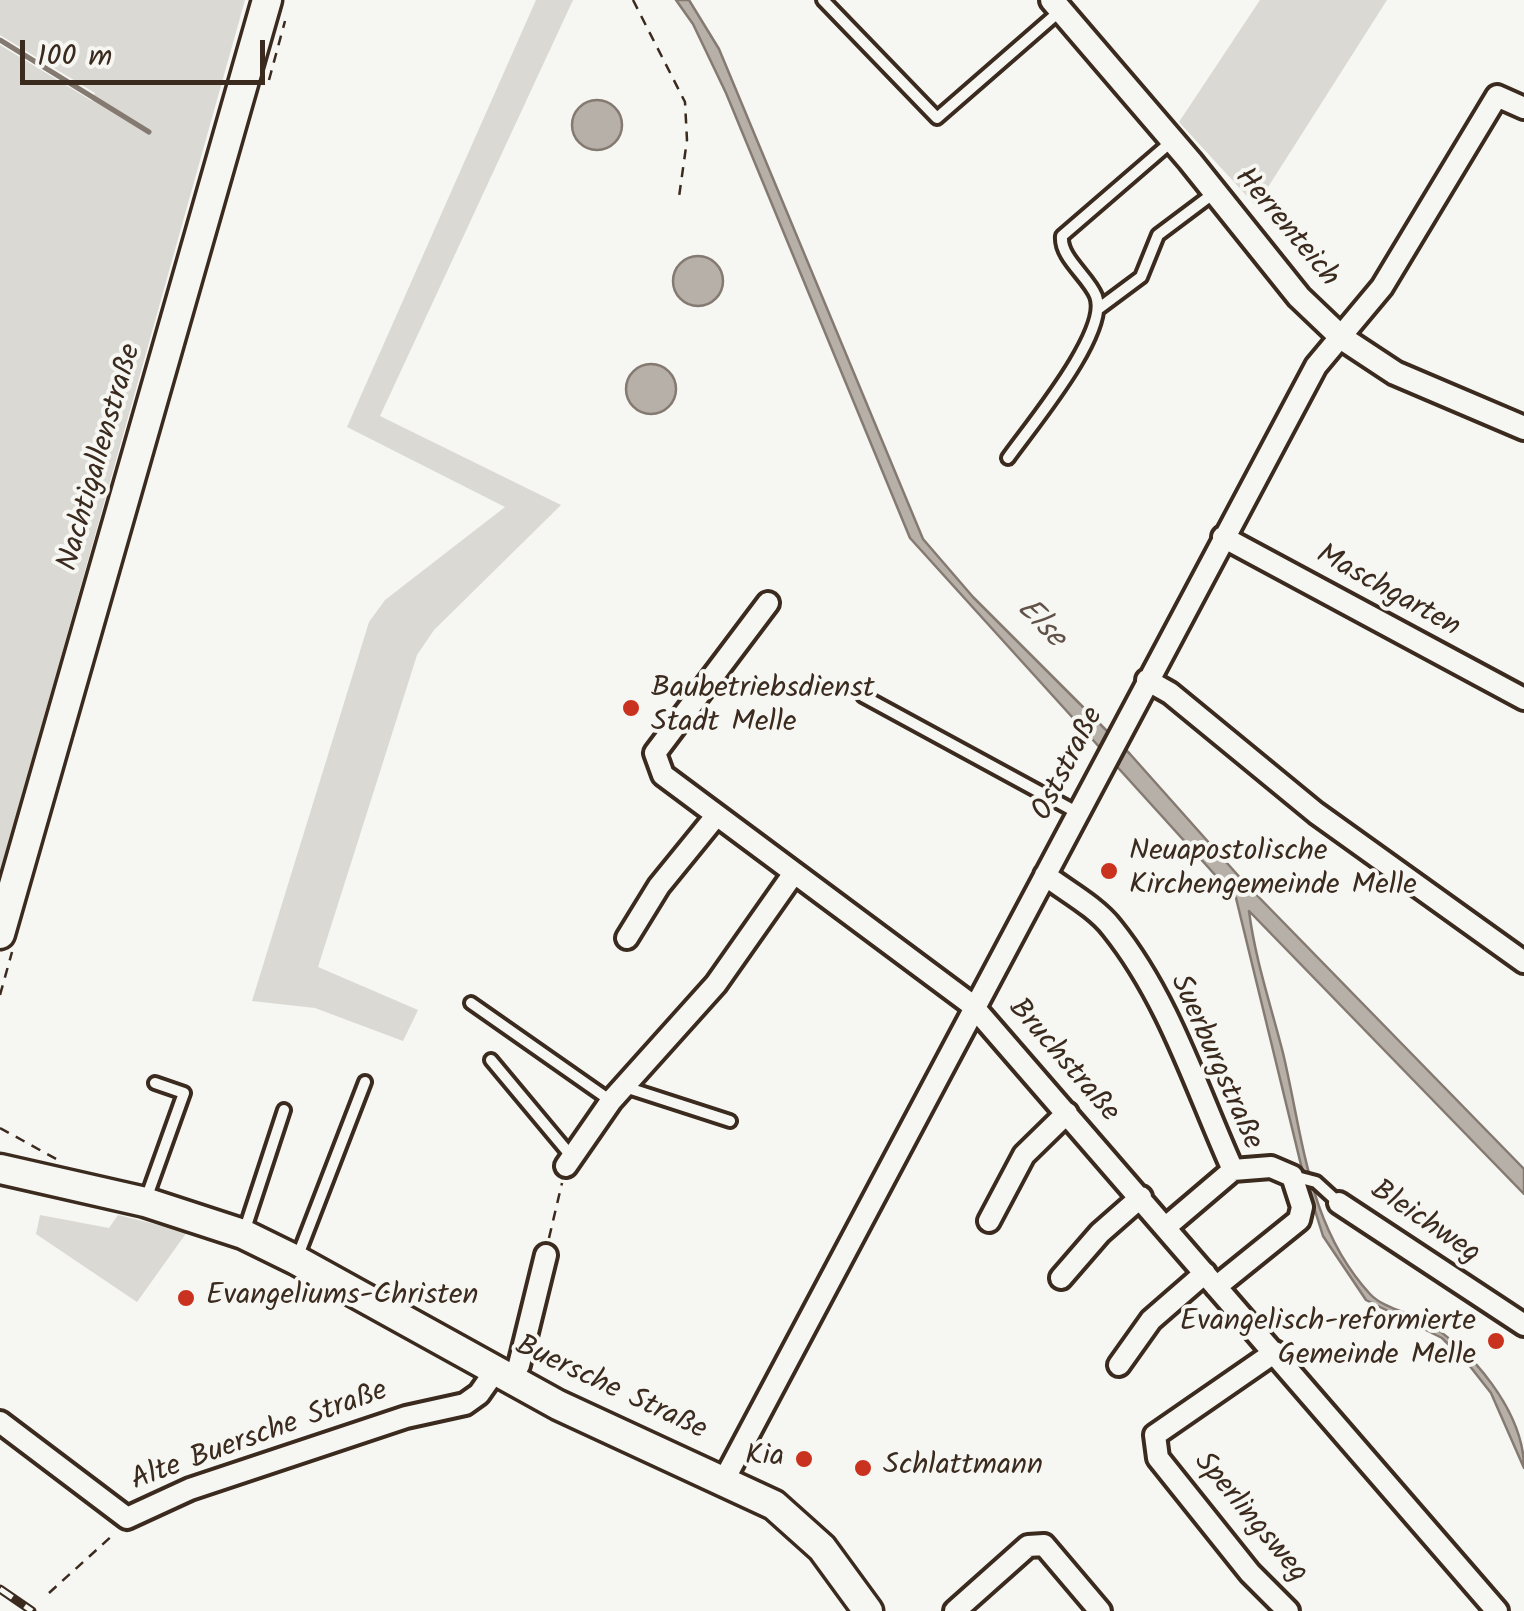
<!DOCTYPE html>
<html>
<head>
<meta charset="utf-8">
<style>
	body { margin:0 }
	#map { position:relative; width:1524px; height:1611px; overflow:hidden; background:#f6f6f2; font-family:Kalam,sans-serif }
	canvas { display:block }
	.scale { position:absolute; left:20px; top:40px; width:245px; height:45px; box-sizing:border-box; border:5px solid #3b2a1e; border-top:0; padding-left:12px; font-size:30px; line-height:35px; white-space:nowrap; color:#3b2a1e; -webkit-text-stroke:8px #f6f6f2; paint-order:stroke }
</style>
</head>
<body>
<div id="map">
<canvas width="1524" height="1611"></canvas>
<div class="scale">100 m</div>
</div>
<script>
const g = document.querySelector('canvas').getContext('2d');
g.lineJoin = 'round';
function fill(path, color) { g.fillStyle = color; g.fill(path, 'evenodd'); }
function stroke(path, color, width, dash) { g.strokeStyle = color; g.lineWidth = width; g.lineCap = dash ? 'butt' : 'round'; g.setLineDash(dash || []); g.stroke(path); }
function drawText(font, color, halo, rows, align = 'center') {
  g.font = font + ' Kalam,sans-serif'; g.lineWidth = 8; g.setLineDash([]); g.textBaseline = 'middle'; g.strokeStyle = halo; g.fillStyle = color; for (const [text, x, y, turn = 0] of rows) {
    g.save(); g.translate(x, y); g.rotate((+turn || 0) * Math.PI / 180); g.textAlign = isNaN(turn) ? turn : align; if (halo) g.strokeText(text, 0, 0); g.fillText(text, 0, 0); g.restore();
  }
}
fill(new Path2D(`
	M0,0H245L0,874V45L92,101L95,93L0,35Z
	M536,0H573L380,416L561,505L434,630L417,655L318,967L418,1010L403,1041L315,1008L252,1001L369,622L385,600L505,507L347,427Z
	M1260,0H1387L1256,206L1179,122Z
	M40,1215L109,1228L118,1215L187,1232L137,1302L36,1234Z`), '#dad9d3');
const water = new Path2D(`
	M676,0H689L719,49L923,539L973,597L1130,754L1243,881L1524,1169V1194L1249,911C1255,959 1271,1006 1283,1053C1303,1137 1308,1227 1370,1294C1383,1308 1407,1312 1424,1321C1471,1348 1524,1412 1524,1468L1491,1393L1469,1365L1442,1338L1366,1300L1323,1236L1302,1169L1236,898L910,538L726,93L693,24Z
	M572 125a25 25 0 1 1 50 0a25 25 0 1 1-50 0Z
	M673 281a25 25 0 1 1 50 0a25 25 0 1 1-50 0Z
	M626 389a25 25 0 1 1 50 0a25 25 0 1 1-50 0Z`);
fill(water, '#b6b0a9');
stroke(water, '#857a71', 2.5);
stroke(new Path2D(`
	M0,40L149,132`), '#857a71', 5);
const service = new Path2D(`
	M823,0L937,118L1060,11
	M1098,309L1141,277L1158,235L1214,193
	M1008,458C1029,428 1110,332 1096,296C1088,276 1060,258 1062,236L1171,142
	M863,696L1080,814
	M471,1003L611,1101
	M491,1060L572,1157
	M625,1087L730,1121
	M1293,1176L1316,1182L1339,1203
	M146,1199L184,1093L155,1083
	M244,1232L284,1110
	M297,1258L365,1082`);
const minor = new Path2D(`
	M1223,537L1524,699
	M768,603L655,753L663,775L972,1005L1497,1611
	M1147,680L1170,693L1316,813L1524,962
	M1045,875C1066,891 1096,907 1112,928C1169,999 1196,1088 1233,1170L1166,1227
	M627,938L659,886L716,816
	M566,1166L611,1101L716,984L794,873
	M1339,1203L1524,1325
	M989,1221L1024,1155L1067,1113
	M1061,1278L1100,1233L1141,1197
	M1216,1287L1299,1220L1302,1207L1292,1176L1271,1167L1233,1170
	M1275,1352L1155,1435L1158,1458L1250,1573L1288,1611
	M1119,1365L1151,1320L1205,1273
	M511,1380L519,1365L546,1255
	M0,1422L127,1518L190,1489L406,1417L465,1404L479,1394L495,1371
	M724,1480L1316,366L1382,287L1497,96L1524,108
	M955,1611L1028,1546L1044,1545L1100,1611`);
const tertiary = new Path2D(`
	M1052,0L1190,161L1299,297L1342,338L1395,373L1524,428`);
const secondary = new Path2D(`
	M0,934L267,0
	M0,1169L145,1202L243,1234L296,1260L558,1405L774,1505L822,1548L868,1611`);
stroke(service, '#3b2a1e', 18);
stroke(minor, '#3b2a1e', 28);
stroke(tertiary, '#3b2a1e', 30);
stroke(secondary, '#3b2a1e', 35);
stroke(new Path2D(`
	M633,0L685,102L687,140L679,197
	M269,80L285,21
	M0,995L12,952
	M0,1128L58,1160
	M549,1238L562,1183
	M49,1593L114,1534`), '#3b2a1e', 2.5, [10, 8]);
stroke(service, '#f6f6f2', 10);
stroke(minor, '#f6f6f2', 20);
stroke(tertiary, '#f6f6f2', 22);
stroke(secondary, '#f6f6f2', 28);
const rail = new Path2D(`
	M0,1589L32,1611`);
stroke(rail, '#3b2a1e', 9);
stroke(rail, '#f6f6f2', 5, [15]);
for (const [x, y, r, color] of [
	[631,708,10,"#c8321e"],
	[1109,871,10,"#c8321e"],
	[186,1298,10,"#c8321e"],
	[1496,1341,10,"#c8321e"],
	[804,1459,10,"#c8321e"],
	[863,1468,10,"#c8321e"]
]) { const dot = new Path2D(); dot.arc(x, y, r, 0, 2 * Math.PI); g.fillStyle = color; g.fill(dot); stroke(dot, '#f6f6f2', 4); }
drawText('30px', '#3b2a1e', '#f6f6f2', [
	["Herrenteich",1285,229,50],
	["Nachtigallenstraße",102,458,-74],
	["Maschgarten",1387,593,29],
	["Oststraße",1070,765,-63],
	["Bruchstraße",1062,1062,49],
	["Suerburgstraße",1214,1063,66],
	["Bleichweg",1424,1224,34],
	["Buersche Straße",610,1390,25],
	["Alte Buersche Straße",260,1438,-20],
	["Sperlingsweg",1249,1519,50]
]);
drawText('30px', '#3b2a1e', '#f6f6f2', [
	["Baubetriebsdienst",651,691],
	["Stadt Melle",651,725],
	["Neuapostolische",1129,854],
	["Kirchengemeinde Melle",1129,888],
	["Evangeliums-Christen",206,1298],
	["Evangelisch-reformierte",1476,1324,"right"],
	["Gemeinde Melle",1476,1358,"right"],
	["Kia",784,1459,"right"],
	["Schlattmann",883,1468]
], 'left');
drawText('italic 32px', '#605248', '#f6f6f2', [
	["Else",1039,625,46]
]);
</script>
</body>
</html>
